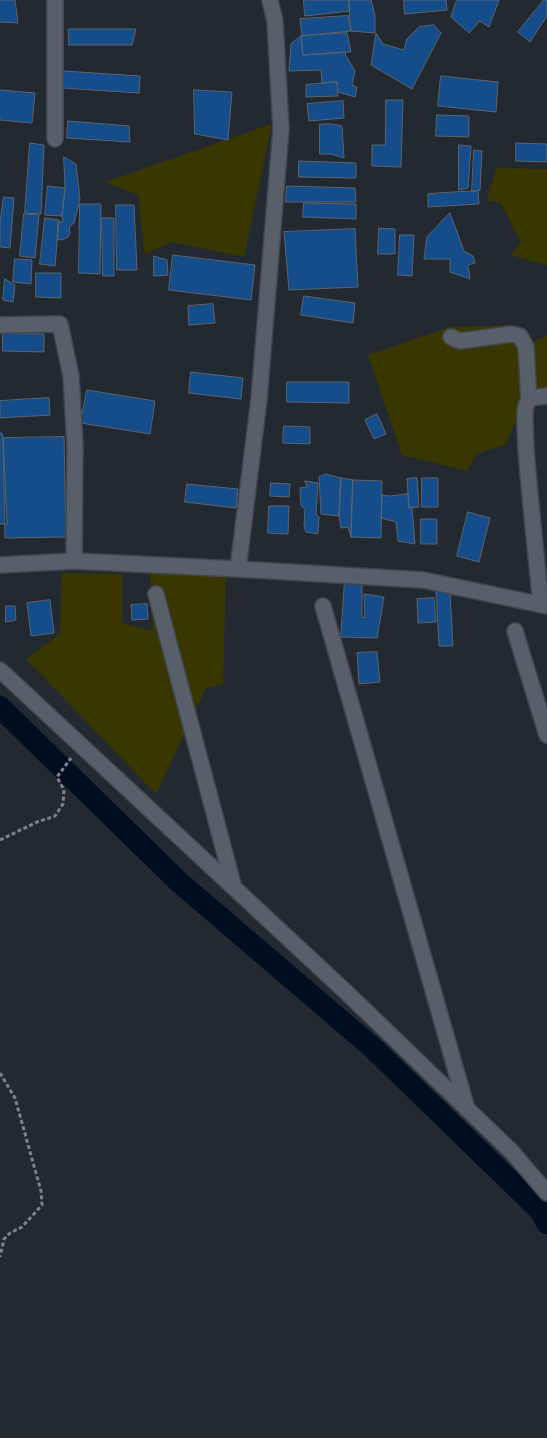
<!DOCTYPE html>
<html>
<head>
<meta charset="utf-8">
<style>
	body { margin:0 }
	canvas { display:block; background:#232931 }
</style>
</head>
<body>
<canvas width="547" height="1438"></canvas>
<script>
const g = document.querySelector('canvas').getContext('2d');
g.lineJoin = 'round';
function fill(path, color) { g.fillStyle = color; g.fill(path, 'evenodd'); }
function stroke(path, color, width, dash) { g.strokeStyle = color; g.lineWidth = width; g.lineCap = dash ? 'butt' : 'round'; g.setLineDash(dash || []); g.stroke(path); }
fill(new Path2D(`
	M272,124L244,257L172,242L145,254L138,195L105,182Z
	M496,168L547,169V265L510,255L521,243L501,203L487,200Z
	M516,325L534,342L547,335V389L528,392L506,444L477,454L467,471L402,455L368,355L450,327Z
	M150,572L226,575L223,684L206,688L156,794L26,659L60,634L62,573L122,574V623L153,631Z`), '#383700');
stroke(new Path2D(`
	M0,707L179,882L373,1048L541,1211L547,1223`), '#010e21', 22);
const building = new Path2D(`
	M0,0H15L18,23L0,22Z
	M304,0H349L350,11L305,16Z
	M349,0H371L375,16V33L351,31Z
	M404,0H446L447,10L405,14Z
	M457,0H499L489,27L480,21L469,33L451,17Z
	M544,0H547V16L530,42L518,32Z
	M348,16L351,31L302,36L300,19Z
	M434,25L441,33L412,89L371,65L376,33L383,44L404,50L407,39L419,27Z
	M69,29H136L132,45H69Z
	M347,33L351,52L303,55L301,36Z
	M301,36L303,55L344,52L355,71L352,85L357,87L355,97L338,92L337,82L322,83L321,70L289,71L291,44Z
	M64,71L140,76L139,93L63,88Z
	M441,76L498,82L496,112L438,106Z
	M337,82L338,96L306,97V85Z
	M0,90L35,93L32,123L0,120Z
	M194,90L232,92L228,140L195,134Z
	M386,100H403L401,167L372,166V145H385Z
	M343,101L344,118L309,121L307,104Z
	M437,115L469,116V137L436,136Z
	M68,121L129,126L130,142L67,138Z
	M320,124H332L342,126L344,158L331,154H320Z
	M30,143L44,145L41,214L25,213Z
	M516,143L547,144V162L516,161Z
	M459,145L471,146L468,188L459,190Z
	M474,150L482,151L480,190L472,192Z
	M64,157L76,164L80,199L74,223L69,227L70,233L68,237L62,240L57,239L58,222H63L62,216L65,188Z
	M299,161L356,163V178L299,177Z
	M48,186L65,188L62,216L45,215Z
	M287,186L355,188L356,202H286Z
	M478,191L479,204L428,207V194Z
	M4,197L14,198L10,248L0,247V222Z
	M304,203L356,204V219L303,217Z
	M80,204H101L100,274L79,273Z
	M116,205H134L137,270H117Z
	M450,213L464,251L473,256L475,263L468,265L470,279L450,272V259H424L427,237Z
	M24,214L39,215L35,258L20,256Z
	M45,218L59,220L55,266L40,264Z
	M102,218H114V276H103Z
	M379,228L395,229V254H378Z
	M355,229L358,287L289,290L284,232Z
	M400,235H414L412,276L398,275Z
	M173,255L255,265L251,300L169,290Z
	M154,256L167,260L168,275L154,276Z
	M15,259L32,260L31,284L13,282Z
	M36,273H61V298L36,297Z
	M5,279L15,285L13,302L3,300Z
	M304,296L355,303L353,323L301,315Z
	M213,304L215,323L189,325L188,306Z
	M3,333L44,334V352L3,351Z
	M191,372L243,378L241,399L189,393Z
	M287,382H349V403L287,402Z
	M87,390L155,401L150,434L81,423Z
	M49,398L50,415L0,418V401Z
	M377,414L386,434L374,439L365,420Z
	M284,426L310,427V444L283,443Z
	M0,433H2L3,438L7,524H0Z
	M64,437L66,537L5,538L3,438Z
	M326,474L341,478L339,516L321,514L319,477Z
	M341,478L353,480L351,537L348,527L341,528L339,516Z
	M417,478L419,507L409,508L407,479Z
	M422,478H438V507H422Z
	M353,480L382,481L381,538L351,537Z
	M305,481L318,483L316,514L319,517L318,534L306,532L304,526L305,510L301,505L300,488L307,487Z
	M271,483L290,484L289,497L270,496Z
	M187,484L238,489L236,508L185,502Z
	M408,494L409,508L412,507L415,544L398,541L396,522L381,518L382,495L390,496Z
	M269,506H289L288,534L268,533Z
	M468,512L490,518L479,562L457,556Z
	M421,519H437V544H421Z
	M345,581L362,582V617L365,618L364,594L384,597L377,638L341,637Z
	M450,591L453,646H439L436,592Z
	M434,598L436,622L418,623L417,599Z
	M50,600L54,633L31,636L27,603Z
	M147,604L148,619L132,620L131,605Z
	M6,606H15L16,620L6,622Z
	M377,652L380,682L359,684L357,653Z`);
fill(building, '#144d89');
stroke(building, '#5c636c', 1);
const street = new Path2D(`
	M55,0V139
	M0,325L60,324L71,376L75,446L74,561
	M451,337L460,341L511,334L520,336L526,347L529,400
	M0,565L74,561L238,569L423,580L547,606
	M238,569L259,399L281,129L275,21L270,0
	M156,594L234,888
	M541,605C536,553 530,501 526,449C526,439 523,411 527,403C530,396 540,397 547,396
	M323,606L467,1109
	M515,631L547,735
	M0,670L346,992L512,1152L547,1193`);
stroke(street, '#41474d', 18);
stroke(new Path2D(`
	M0,840L37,822L55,816L63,804L64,790L57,777L71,758
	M0,1073L15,1098L41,1191L42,1205L22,1227L10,1233L4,1239L0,1257`), '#7e8389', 3, [4, 2.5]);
stroke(street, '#585f68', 15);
</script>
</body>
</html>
